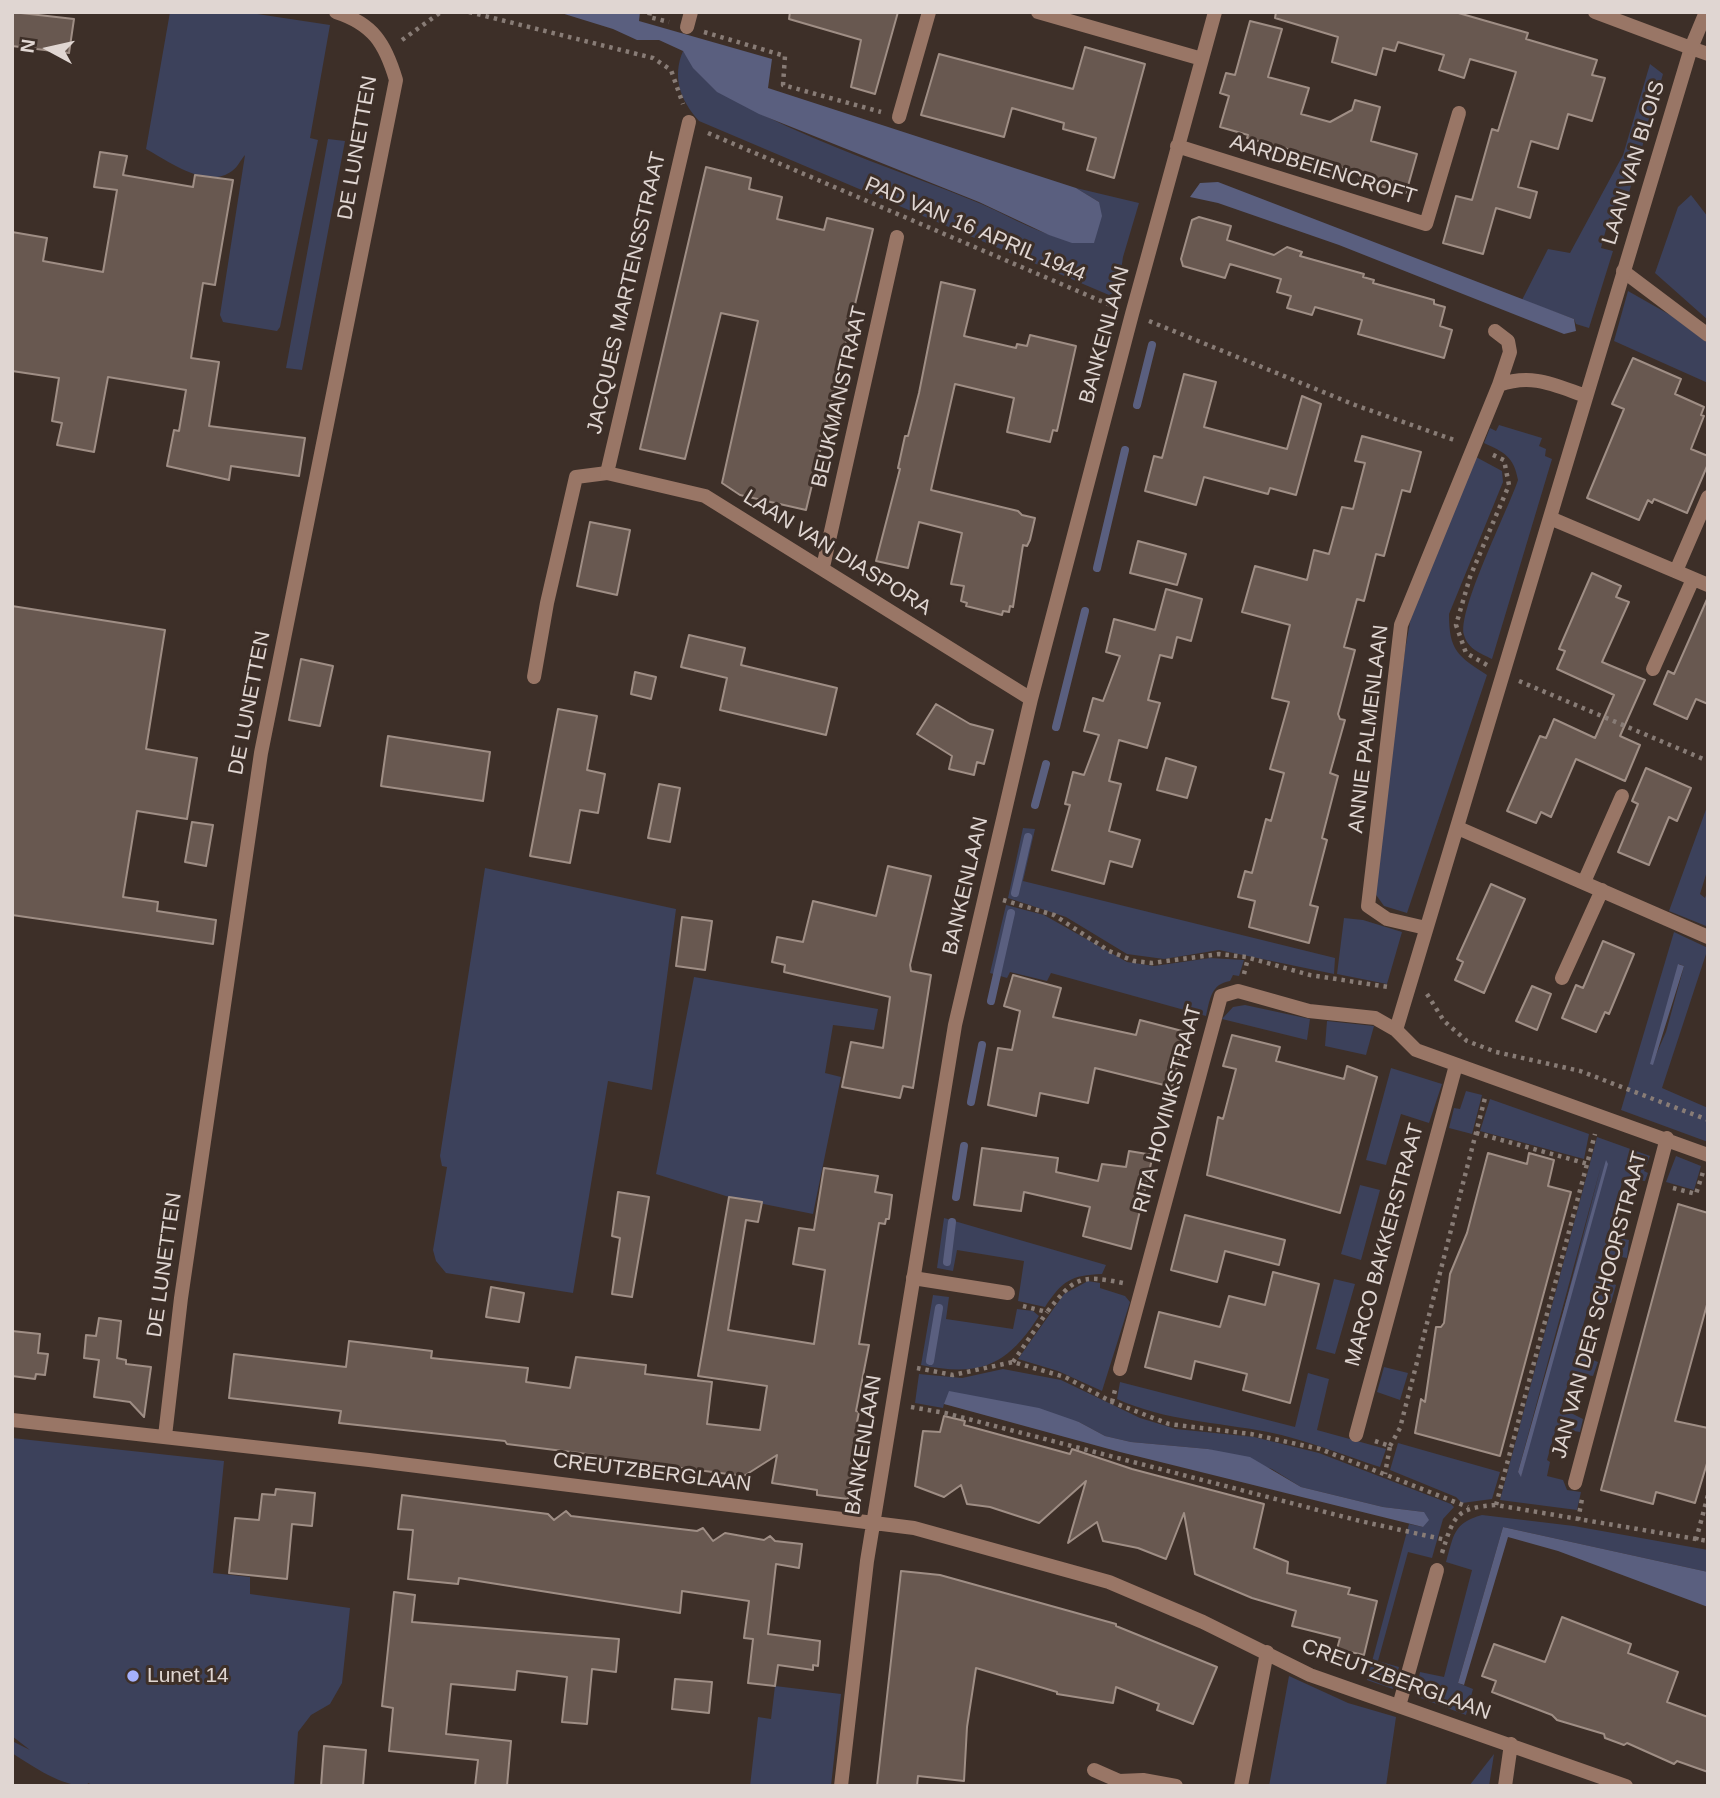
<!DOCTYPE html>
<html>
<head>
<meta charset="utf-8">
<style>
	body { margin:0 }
	#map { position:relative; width:1720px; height:1798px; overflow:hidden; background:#3d2f28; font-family:Helvetica,sans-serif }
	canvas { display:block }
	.frame { position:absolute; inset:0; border:14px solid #e0d6d2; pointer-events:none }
	.north { position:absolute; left:14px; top:14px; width:70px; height:70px; -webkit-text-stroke:5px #3d2f28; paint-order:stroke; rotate:278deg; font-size:19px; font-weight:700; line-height:28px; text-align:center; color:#e0d6d2 }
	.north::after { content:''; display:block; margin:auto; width:24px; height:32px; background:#e0d6d2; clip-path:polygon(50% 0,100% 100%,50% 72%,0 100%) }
</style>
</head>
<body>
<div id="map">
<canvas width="1720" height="1798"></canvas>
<div class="frame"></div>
<div class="north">N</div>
</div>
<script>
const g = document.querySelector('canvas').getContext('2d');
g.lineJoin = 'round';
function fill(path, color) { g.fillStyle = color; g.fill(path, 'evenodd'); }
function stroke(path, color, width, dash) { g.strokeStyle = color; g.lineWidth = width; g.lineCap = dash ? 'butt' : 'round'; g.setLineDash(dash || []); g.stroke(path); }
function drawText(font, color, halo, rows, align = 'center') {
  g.font = font + ' Helvetica,sans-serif'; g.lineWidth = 6; g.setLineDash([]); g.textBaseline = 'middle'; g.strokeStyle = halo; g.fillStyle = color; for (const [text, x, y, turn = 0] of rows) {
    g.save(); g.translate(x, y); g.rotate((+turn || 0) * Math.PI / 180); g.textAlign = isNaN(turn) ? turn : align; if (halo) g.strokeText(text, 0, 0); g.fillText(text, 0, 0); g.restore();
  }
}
fill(new Path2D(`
	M170,12H244L330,25L310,138L318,140L280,327L277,331L223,322L220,315L245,155C241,159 238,167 232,171C207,190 168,161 146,149Z
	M683,51C698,74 735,102 761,114C829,148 903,172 974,201C1014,217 1050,243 1094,242L1099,202L1076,188L1139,203L1123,257L1118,291L1109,295L699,121C680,100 672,77 683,51Z
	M1650,64L1663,74L1621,221L1609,218L1601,248L1613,251L1589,328L1576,324L1574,319L1522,300L1548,249L1570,253L1623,155Z
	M328,139L345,141L302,370L286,368Z
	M1691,195L1708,217V320L1655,273L1678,207Z
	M1628,291L1672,316L1708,343V383L1614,341Z
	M1499,425L1542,438L1539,446L1546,449L1545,456L1552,459L1492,659C1480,653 1468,649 1464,635C1457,611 1508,510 1518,480C1514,457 1504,452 1484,443L1490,428L1496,431Z
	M1476,457L1502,471L1503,482L1449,614C1449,651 1458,656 1487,675L1407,913L1384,906L1374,892L1405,650L1411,617Z
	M1708,804V868L1700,894L1705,898L1708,890L1706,926L1669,911Z
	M1023,828L1035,829L1023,881L1335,958L1334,974L1219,950L1164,959L1127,954L1066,917L1008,898Z
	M485,868L676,909L652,1090L608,1081L573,1293L446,1273L436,1261L433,1250L447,1167L442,1166L440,1156Z
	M1006,905L1044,915L1127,962L1154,966L1210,958L1244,960L1239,976L1233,975L1230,981C1211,984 1210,999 1206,1016L1051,973L1047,981L1010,972L1007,978L990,973Z
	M1344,918L1363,920L1402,932L1387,984L1337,974Z
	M1674,932L1708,948L1662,1088L1708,1108V1142L1621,1110ZM1679,964L1684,966L1666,1032L1652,1064Z
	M694,977L878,1009L874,1030L833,1025L825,1073L841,1077L813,1214L729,1197L656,1174Z
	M1245,1005L1310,1019L1307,1040L1222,1019L1233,1007Z
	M1327,1021L1374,1026L1366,1055L1325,1046Z
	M1391,1068L1442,1084L1429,1123L1401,1114L1386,1165L1366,1160Z
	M1466,1091L1482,1095L1472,1134L1449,1128L1454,1108L1460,1109Z
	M1490,1099L1589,1134L1584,1159L1480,1131Z
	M1597,1137L1650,1156L1644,1171L1648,1173L1645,1181L1623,1179L1608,1235L1629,1240L1627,1258L1603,1254L1595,1277L1616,1285L1611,1303L1591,1298L1575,1353L1598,1362L1593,1376L1571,1373L1561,1408L1583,1419L1580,1432L1556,1428L1547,1460L1550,1462L1547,1476L1563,1480L1567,1490L1581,1492L1577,1510L1500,1500ZM1601,1166L1521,1476L1518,1472Z
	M1676,1156L1701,1166L1694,1190L1666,1182Z
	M1360,1185L1380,1190L1361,1260L1341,1254Z
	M944,1218L1106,1265L1102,1274C1071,1275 1062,1281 1045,1307L1018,1301L1024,1261L957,1250L953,1271L937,1268Z
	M1334,1279L1355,1284L1335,1354L1316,1349Z
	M1088,1281L1100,1283V1288L1125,1296L1130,1302L1102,1391L1058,1371L1018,1359L1064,1294Z
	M933,1295L949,1297L946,1319L1013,1329L1017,1309L1033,1311L1039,1316C1007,1366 980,1377 921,1365Z
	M1384,1367L1408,1373L1400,1400L1377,1392Z
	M1003,1369L1061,1380L1140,1418L1176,1429L1254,1437L1319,1453L1451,1504L1454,1507L1443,1519L1432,1558L1408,1552L1378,1661L1399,1667L1393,1689L1367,1680L1409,1524L1423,1527L1424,1512L1383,1507L1301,1487L1272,1469L1208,1449L1131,1442L1105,1436L1079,1422L944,1404L943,1408L915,1403L919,1374L962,1378Z
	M1308,1373L1329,1379L1317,1430L1386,1449L1380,1467C1343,1455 1307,1440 1268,1432C1216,1422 1166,1421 1117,1399L1120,1382L1295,1427Z
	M12,1438L224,1461L213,1573L250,1577V1594L350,1608L342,1683L330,1704L311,1715L298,1732L294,1786H95L88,1783L87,1786C60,1786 34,1767 12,1753V1741L30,1750L12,1736Z
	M1398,1443L1500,1472L1492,1499L1462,1503L1456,1497L1390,1470Z
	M1482,1515L1574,1526L1708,1550V1572L1503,1527L1458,1683L1473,1689L1466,1715L1415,1696L1420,1672L1444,1677L1472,1570L1446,1562C1454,1535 1453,1523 1482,1515Z
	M1289,1676L1348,1703L1396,1717L1386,1786H1269Z
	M775,1686L841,1694L831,1786H750L758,1717L771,1719Z
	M1494,1754L1489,1786H1469Z`), '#3c415b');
fill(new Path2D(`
	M558,12H640L639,21L772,59L768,88L1076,188L1099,202L1102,216L1094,243H1072L1049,235L979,202L759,114L717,92L693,68L683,51L659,40H637L613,29Z
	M1218,182L1574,319L1576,331L1564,334L1339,245L1218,203L1190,197L1200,183Z
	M1678,964L1684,966L1653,1065L1650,1064Z
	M1606,1160L1608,1164L1521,1477L1518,1472Z
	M949,1391L1039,1408L1079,1422L1105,1436L1131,1442L1208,1449L1250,1457L1301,1487L1383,1507L1424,1512L1429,1520L1423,1527L1120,1452L944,1404Z
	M1503,1527L1708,1572V1607L1558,1551L1508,1537L1464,1685L1458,1683Z`), '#5a5f7f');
stroke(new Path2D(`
	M1137,405L1152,345
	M1097,568L1125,450
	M1056,727L1085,611
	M1035,805L1046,764
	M1015,893L1028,837
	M991,1001L1011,913
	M971,1102L982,1045
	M956,1197L964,1146
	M947,1262L952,1222
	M930,1361L939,1308`), '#5a5f7f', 8);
const building = new Path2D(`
	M12,12L74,19L69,53L12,46Z
	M790,12H898L875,94L851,87L861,40L789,19Z
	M1276,12H1455L1528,33L1526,39L1597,60L1592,75L1605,78L1592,121L1568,114L1558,149L1531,141L1518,187L1537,192L1530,218L1496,208L1483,254L1443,243L1456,196L1472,200L1492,129L1498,131L1516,72L1470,59L1464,78L1439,70L1444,55L1398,42L1395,51L1383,48L1376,75L1332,62L1338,37L1275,18Z
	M1250,21L1282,29L1268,77L1309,88L1301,114L1330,122L1352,110L1355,100L1380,107L1371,141L1417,154L1406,193L1358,180L1360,173L1290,153L1291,150L1247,138L1248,135L1220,127L1229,96L1220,93L1226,73L1235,75Z
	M1085,47L1145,64L1114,178L1087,170L1096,138L1063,129L1064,123L1012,108L1004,137L921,115L939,54L1073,89Z
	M100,152L127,156L123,175L193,187L195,175L233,180L215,285L203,283L191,358L219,362L209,426L305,438L299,476L231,466L229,480L167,466L174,430L179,431L186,390L108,377L94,452L57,445L62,423L52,421L59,378L12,371V232L47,238L43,261L103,272L117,190L94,187Z
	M706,167L751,178L749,189L782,197L777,219L824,230L827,218L873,229L806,510L740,495L722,483L758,321L721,313L685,459L640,449Z
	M1199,217L1231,226L1227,240L1274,255L1287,247L1302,252L1300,256L1364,274L1363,277L1374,280L1373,283L1434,300V304L1445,307L1440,326L1452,330L1444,358L1358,334L1362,320L1315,307L1312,315L1287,308L1291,296L1277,292L1281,279L1230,264L1225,278L1183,266L1181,259L1192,220Z
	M941,282L975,290L964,336L1016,348L1017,344L1027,346L1030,335L1076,346L1057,431L1053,430L1050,442L1007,432L1014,398L955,384L931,490L1018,511L1022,515L1035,518L1030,540L1027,546L1023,545L1013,607L1010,606L1009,612L1003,611L1002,615L966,606L967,603L961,601L964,586L951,584L962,533L919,522L908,568L876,561L900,469L898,468L905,436H908L919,393Z
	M1633,358L1681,379L1675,394L1704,407L1701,415L1704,416L1691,449L1708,456V464L1687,513L1654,499L1652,503L1648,500L1639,520L1587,498L1624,409L1612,404Z
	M1184,374L1216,382L1204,427L1287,449L1302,396L1321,404L1296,495L1270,488L1268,494L1204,477L1196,505L1145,491L1154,456L1162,458Z
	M1362,436L1421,452L1410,492L1402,490L1384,556L1376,554L1364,601L1357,599L1344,647L1355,650L1338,714L1340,719L1345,720L1330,773L1338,776L1322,838L1327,840L1310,905L1318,907L1309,943L1249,927L1255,901L1238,897L1245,871L1252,873L1266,819L1271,821L1284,773L1270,769L1289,702L1272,698L1290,625L1242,612L1255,566L1307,580L1314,550L1329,554L1342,507L1353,509L1365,463L1355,461Z
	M590,522L630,530L617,595L577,586Z
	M1138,541L1186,554L1177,585L1130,573Z
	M1592,573L1621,586L1616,597L1629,602L1602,662L1645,680L1620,736L1640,745L1625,781L1576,759L1551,817L1541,812L1536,823L1507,811L1540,736L1546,738L1554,719L1595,738L1614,695L1557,669L1565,651L1559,649Z
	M1166,589L1202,599L1191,641L1177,637L1172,658L1160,655L1148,700L1160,703L1147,748L1119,740L1109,781L1121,784L1109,831L1140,840L1132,867L1110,861L1104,884L1052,870L1070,805L1065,804L1073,772L1084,775L1099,735L1084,731L1093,698L1103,701L1120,656L1106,652L1114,619L1155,630Z
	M1708,597V704L1696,699L1687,719L1654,704L1668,671L1674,674Z
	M12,606L165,630L146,749L197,758L187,819L137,811L123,897L158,902L157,911L216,920L213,944L12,915Z
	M689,635L745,648L741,665L837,688L826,735L720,710L727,678L681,667Z
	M301,659L333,666L320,726L289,720Z
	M635,672L656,677L651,699L631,694Z
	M936,704L970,724L993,730L984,764L977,762L974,775L949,769L952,756L917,734Z
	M558,709L597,716L587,770L605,774L598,813L580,810L570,863L530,856Z
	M388,736L490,752L483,801L381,786Z
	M1166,758L1196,767L1187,798L1157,790Z
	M1646,768L1691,788L1677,821L1669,817L1649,865L1618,852L1638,804L1632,801Z
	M659,784L680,788L670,842L648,838Z
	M192,822L213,825L206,866L185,862Z
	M888,866L931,876L910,965L911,971L931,975L913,1088L903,1086L900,1098L842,1087L851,1042L883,1048L890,997L784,972L785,965L772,962L777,937L803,942L813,901L876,916Z
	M1491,884L1525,899L1484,993L1455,980L1463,962L1457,959Z
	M682,917L712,921L705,970L676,966Z
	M1603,941L1634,954L1609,1014L1605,1012L1596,1032L1562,1018L1576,985L1583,988Z
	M1013,975L1061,988L1053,1017L1136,1035L1140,1020L1186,1032L1172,1087L1095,1068L1088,1103L1040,1093L1036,1116L988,1105L998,1048L1012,1050L1020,1011L1004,1006Z
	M1532,986L1551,994L1537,1030L1516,1021Z
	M1232,1035L1280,1047L1276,1061L1344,1079L1347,1066L1377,1077L1340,1213L1207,1175L1218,1117L1223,1119L1236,1069L1223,1066Z
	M982,1148L1058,1158L1056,1172L1098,1181L1102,1164L1126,1167L1129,1151L1153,1155L1131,1249L1083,1236L1090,1207L1024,1192L1021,1211L974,1205Z
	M1488,1153L1527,1164L1529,1153L1554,1160L1548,1186L1571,1192L1500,1456L1415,1433L1421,1399L1425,1402L1436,1327H1441L1444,1323L1450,1274L1467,1233Z
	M824,1168L878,1176L875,1192L892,1195L889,1219H886L885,1224L879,1223L859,1344L869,1345L856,1411L859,1412L857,1422L860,1423L848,1499L817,1495V1490L772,1483L777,1455L744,1476L595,1457V1455L507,1444L505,1441L339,1423L341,1411L229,1398L234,1354L346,1367L349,1341L432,1351L431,1358L528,1368L526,1382L570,1388L576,1357L646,1365L645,1374L712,1382L707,1424L760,1430L767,1386L698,1376L729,1197L762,1202L758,1222L746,1220L728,1330L814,1344L825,1270L793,1264L799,1228L814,1230Z
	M618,1192L649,1197L632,1297L612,1294L620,1238L612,1236Z
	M1678,1204L1708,1213V1301L1675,1421L1708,1428V1460L1695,1503L1656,1492L1653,1504L1601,1490Z
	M1185,1215L1285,1240L1279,1265L1225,1251L1217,1282L1171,1270Z
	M1273,1272L1319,1284L1290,1403L1243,1390L1247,1374L1195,1361L1191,1379L1145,1367L1159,1312L1220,1327L1229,1296L1265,1305Z
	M491,1287L524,1293L519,1322L486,1317Z
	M99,1318L121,1321L117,1358L126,1360V1364L151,1367L144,1417L130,1402L94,1397L99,1360L84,1358L86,1335L96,1336Z
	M12,1331L40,1334L38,1353L48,1354L45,1375L36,1374L35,1379L12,1376Z
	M944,1416L965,1421L964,1425L1070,1454L1072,1449L1132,1469L1264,1504L1254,1548L1288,1562L1287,1573L1350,1588L1348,1594L1377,1601L1364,1655L1337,1649L1340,1638L1292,1626L1296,1611L1252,1598L1195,1574L1184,1513L1166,1559L1138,1548L1103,1541L1097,1522L1068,1543L1086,1481L1039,1523L990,1507L967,1504L961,1485L944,1497L915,1486L923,1431L940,1432Z
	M276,1489L315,1493L312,1526L292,1524L287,1579L229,1573L235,1518L259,1520L262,1494L275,1495Z
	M402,1495L548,1514L554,1520L566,1511L571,1516L697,1531L703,1528L713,1541L725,1533L764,1540L770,1536L775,1541L802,1544L799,1568L776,1564L768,1634L820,1641L818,1666L813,1665V1670L778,1665L775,1686L748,1683L753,1639L744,1638L749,1601L682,1591L680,1613L459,1578L458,1584L408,1579L413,1530L398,1529Z
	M901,1571L940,1575L1116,1624V1626L1217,1667L1193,1724L1157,1710L1159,1704L1116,1687L1113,1703L1057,1694V1692L976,1668L967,1727L964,1781L918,1776L917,1786H877Z
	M394,1592L415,1595L412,1622L619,1639L616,1672L592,1669L587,1724L562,1722L567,1677L517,1671L515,1690L451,1684L446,1734L511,1741L507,1786H475L478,1760L389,1751L393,1708L382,1706Z
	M1562,1617L1631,1644L1628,1653L1678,1672L1667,1702L1708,1717V1772L1677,1761L1674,1764L1627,1743L1624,1745L1605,1738L1604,1734L1557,1720L1552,1715L1492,1692L1496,1681L1482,1676L1494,1644L1545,1662Z
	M675,1679L712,1682L709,1713L672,1709Z
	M324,1746L366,1750L363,1786H321Z`);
fill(building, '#685850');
stroke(building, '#9f8e85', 2);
stroke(new Path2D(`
	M469,12L653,58L671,70L683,104
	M650,12L649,17L669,22
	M704,32L785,56L783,85L881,112
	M402,40L441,12
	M708,133L1115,307
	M1149,321L1355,405L1457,441
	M1487,665L1466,653L1456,625L1470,577L1509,485L1504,460L1491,454
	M1519,681L1708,761
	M1003,900L1054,915L1109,951L1134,961L1152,963L1219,954L1246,957L1310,975L1388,987
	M1244,974L1248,958
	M1427,994L1444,1021L1467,1041L1496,1052L1580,1071L1708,1120
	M1476,1133L1588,1164
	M1673,1188L1696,1194L1703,1172
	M1023,1306L1047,1312C1074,1278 1079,1274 1123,1283
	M1013,1362L1047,1312
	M917,1368L953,1375L1013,1362L1065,1377L1112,1402L1169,1424L1251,1434L1320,1449L1468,1507
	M1112,1402L1116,1386
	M911,1407L945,1413L1360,1521L1446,1540
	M1375,1441L1390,1446L1385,1474
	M1390,1446L1400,1428L1486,1094
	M1496,1505L1595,1134
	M1578,1520L1582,1499
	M1696,1540L1708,1495
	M1442,1553C1454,1515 1456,1508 1496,1505L1708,1541`), '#887c76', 4.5, [3.5, 5]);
stroke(new Path2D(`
	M1623,271L1708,335
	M534,677L547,603L576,477L607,473
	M913,1278L1008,1293`), '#997666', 14);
stroke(new Path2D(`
	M1038,12L1202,59
	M687,27L691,12
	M1708,54L1691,48L1396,1030L1416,1050L1708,1155
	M899,117L929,12
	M689,122L607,473L705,496L1031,699
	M1177,146L1426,224L1459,113
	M1495,331L1508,341L1510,352L1499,385
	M1550,518L1708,585
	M823,567L897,237
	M1676,571L1708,497
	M1653,669L1693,579
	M1458,828L1708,937
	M1584,882L1622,796
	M1426,928L1387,919L1368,906L1401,625L1499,385C1532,373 1554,385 1586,396
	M1562,978L1602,890
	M1120,1369L1221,996L1238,991L1309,1011L1375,1018L1396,1030
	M12,1420L369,1460L914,1528L1109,1582L1203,1622L1310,1675L1626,1786
	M1356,1435L1456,1065
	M165,1436L181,1298L261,753L396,80C385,43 373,24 336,12
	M1575,1483L1667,1138
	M1399,1706L1437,1570
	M1094,1770L1119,1781L1143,1780L1176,1786
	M841,1786L867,1561L955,1025L1031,699L1132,314L1215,12
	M1241,1786L1267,1652
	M1505,1786L1511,1744`), '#997666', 14);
stroke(new Path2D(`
	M1595,12L1691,48L1706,12`), '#997666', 14);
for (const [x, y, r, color] of [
	[133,1676,7,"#a6b1fc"]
]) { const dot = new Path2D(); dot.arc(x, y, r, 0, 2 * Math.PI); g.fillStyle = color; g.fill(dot); stroke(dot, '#3d2f28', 2.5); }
drawText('21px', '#e0d6d2', '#3d2f28', [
	["DE LUNETTEN",358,148,-80],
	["LAAN VAN BLOIS",1634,163,-73],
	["AARDBEIENCROFT",1323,170,17],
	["PAD VAN 16 APRIL 1944",975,230,23],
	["JACQUES MARTENSSTRAAT",627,293,-77],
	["BANKENLAAN",1105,335,-75],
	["BEUKMANSTRAAT",840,397,-77],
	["LAAN VAN DIASPORA",837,553,32],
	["DE LUNETTEN",250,703,-79],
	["ANNIE PALMENLAAN",1369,729,-83],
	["BANKENLAAN",966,886,-77],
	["RITA HOVINKSTRAAT",1168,1109,-75],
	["MARCO BAKKERSTRAAT",1385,1245,-75],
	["DE LUNETTEN",165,1265,-82],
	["JAN VAN DER SCHOORSTRAAT",1600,1305,-75],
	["BANKENLAAN",864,1445,-81],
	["CREUTZBERGLAAN",652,1473,7],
	["CREUTZBERGLAAN",1396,1680,20]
]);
drawText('21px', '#e0d6d2', '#3d2f28', [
	["Lunet 14",147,1676]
], 'left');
</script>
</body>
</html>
